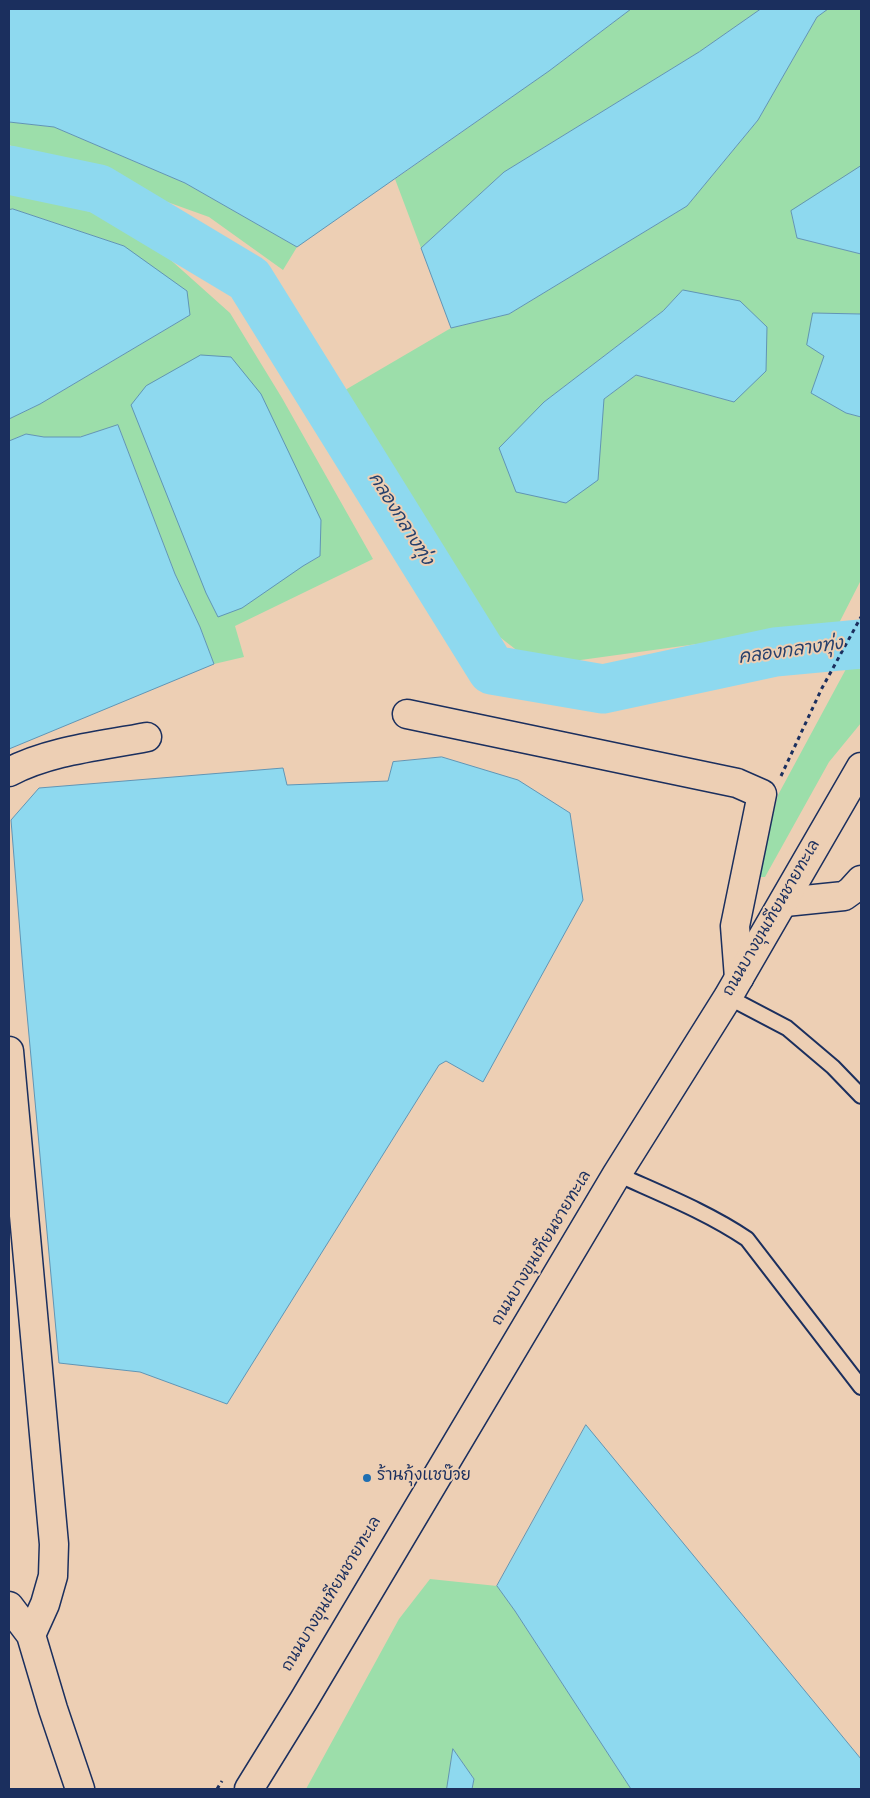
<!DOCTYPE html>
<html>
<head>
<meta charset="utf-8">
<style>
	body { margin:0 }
	#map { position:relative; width:870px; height:1798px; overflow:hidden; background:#edcfb4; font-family:"Gochi Hand",sans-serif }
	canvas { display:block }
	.frame { position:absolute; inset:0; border:10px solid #1b2f5e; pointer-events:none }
</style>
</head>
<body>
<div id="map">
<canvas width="870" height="1798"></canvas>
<div class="frame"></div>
</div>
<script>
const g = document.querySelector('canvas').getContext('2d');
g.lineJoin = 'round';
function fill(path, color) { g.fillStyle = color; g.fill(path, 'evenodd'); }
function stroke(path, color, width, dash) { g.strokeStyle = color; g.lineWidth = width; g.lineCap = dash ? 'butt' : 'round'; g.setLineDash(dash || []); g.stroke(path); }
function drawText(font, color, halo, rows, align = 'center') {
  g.font = font + ' "Gochi Hand","Playpen Sans Thai",sans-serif'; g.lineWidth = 4; g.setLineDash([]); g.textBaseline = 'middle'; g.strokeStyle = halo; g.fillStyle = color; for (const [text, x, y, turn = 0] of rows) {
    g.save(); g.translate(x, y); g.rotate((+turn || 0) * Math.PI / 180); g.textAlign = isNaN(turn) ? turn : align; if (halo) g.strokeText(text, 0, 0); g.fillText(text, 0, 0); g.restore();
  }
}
fill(new Path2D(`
	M631,9H761L699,52L504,172L421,248L395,179L549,71Z
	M828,9H861V166L791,212L797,238L861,254V314L813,313L824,356L846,413L861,417V580L837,627L748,637L537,666L492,631L340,393L451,328L509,314L687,206L758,120L817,17ZM683,290L734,402L636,375L604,399L544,402L663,311Z
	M9,122L54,127L185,183L297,247L283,270L209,217L9,145Z
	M9,184L119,222L164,254L230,313L282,398L373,559L235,626L244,657L214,664L200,627L175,574L118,425L80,437H44L26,434L9,441V419L40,404L190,315L124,246L13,209L9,210ZM146,386L320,556L303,566Z
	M846,669H861V723L829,762L765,877H758L778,795Z
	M430,1579L497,1586L515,1611L631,1789H472L474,1779L453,1749L447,1789H306L399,1619Z`), '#9cdeaa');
const water = new Path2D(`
	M9,9H631L549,71L297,247L185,183L54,127L9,122Z
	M761,9H828L817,17L758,120L687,206L509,314L451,328L421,248L504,172L699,52Z
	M861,166V254L797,238L791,211Z
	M13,209L124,246L187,291L190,315L40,404L9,419V210Z
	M683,290L740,301L767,327L766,371L734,402L636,375L604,399L598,480L566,503L516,492L499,448L544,402L663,311Z
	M813,313L861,314V417L846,413L811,393L824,356L807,345Z
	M201,355L231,357L261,394L321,520L320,556L303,566L242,608L218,617L206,593L131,405L146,386Z
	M118,425L175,574L200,627L214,664L9,749V441L26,434L44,437H80Z
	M442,757L518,780L570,813L583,900L483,1082L446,1061L439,1065L227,1404L140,1372L59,1363L23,970L11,820L39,788L283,768L287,785L388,781L393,762Z
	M586,1425L861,1759V1789H631L515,1611L497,1586Z
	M453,1749L474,1779L472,1789H447Z`);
fill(water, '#8ed9ef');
stroke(water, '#6095b5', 1);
stroke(new Path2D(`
	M9,170L99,189L249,279L492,670L603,689L775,652L861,644`), '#8ed9ef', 49);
const lane = new Path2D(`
	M728,997L787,1028L833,1067L861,1096
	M617,1174C661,1194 707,1212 747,1239L861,1387`);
const street = new Path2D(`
	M407,714L737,783L762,794L735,926L739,978
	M9,772C51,750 101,746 147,737
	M785,902L844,896L851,891L861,880
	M9,1051L54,1544L53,1576L45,1604L31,1635L53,1709L80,1789
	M9,1606L31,1635`);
const secondary = new Path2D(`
	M249,1789L304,1700L617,1174L728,997L861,767`);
stroke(lane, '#1b2f5e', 18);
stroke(street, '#1b2f5e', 31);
stroke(secondary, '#1b2f5e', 31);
stroke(new Path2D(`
	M781,776L822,688L861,617
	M217,1789L222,1781`), '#1b2f5e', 3, [4, 4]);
stroke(lane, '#edcfb4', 14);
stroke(street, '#edcfb4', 28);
stroke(secondary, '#edcfb4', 28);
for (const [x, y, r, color] of [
	[367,1478,5,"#1f6fb2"]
]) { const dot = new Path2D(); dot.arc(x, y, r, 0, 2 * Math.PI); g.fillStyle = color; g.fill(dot); stroke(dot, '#edcfb4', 2); }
drawText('16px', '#1b2f5e', '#edcfb4', [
	["ถนนบางขุนเทียนชายทะเล",773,919,-60],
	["ถนนบางขุนเทียนชายทะเล",543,1249,-59],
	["ถนนบางขุนเทียนชายทะเล",333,1595,-59]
]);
drawText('16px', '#1b2f5e', '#edcfb4', [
	["ร้านกุ้งแชบ๊วย",377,1478]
], 'left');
drawText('italic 18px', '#26406c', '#edcfb4', [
	["คลองกลางทุ่ง",399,520,58],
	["คลองกลางทุ่ง",791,653,-8]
]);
</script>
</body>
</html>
